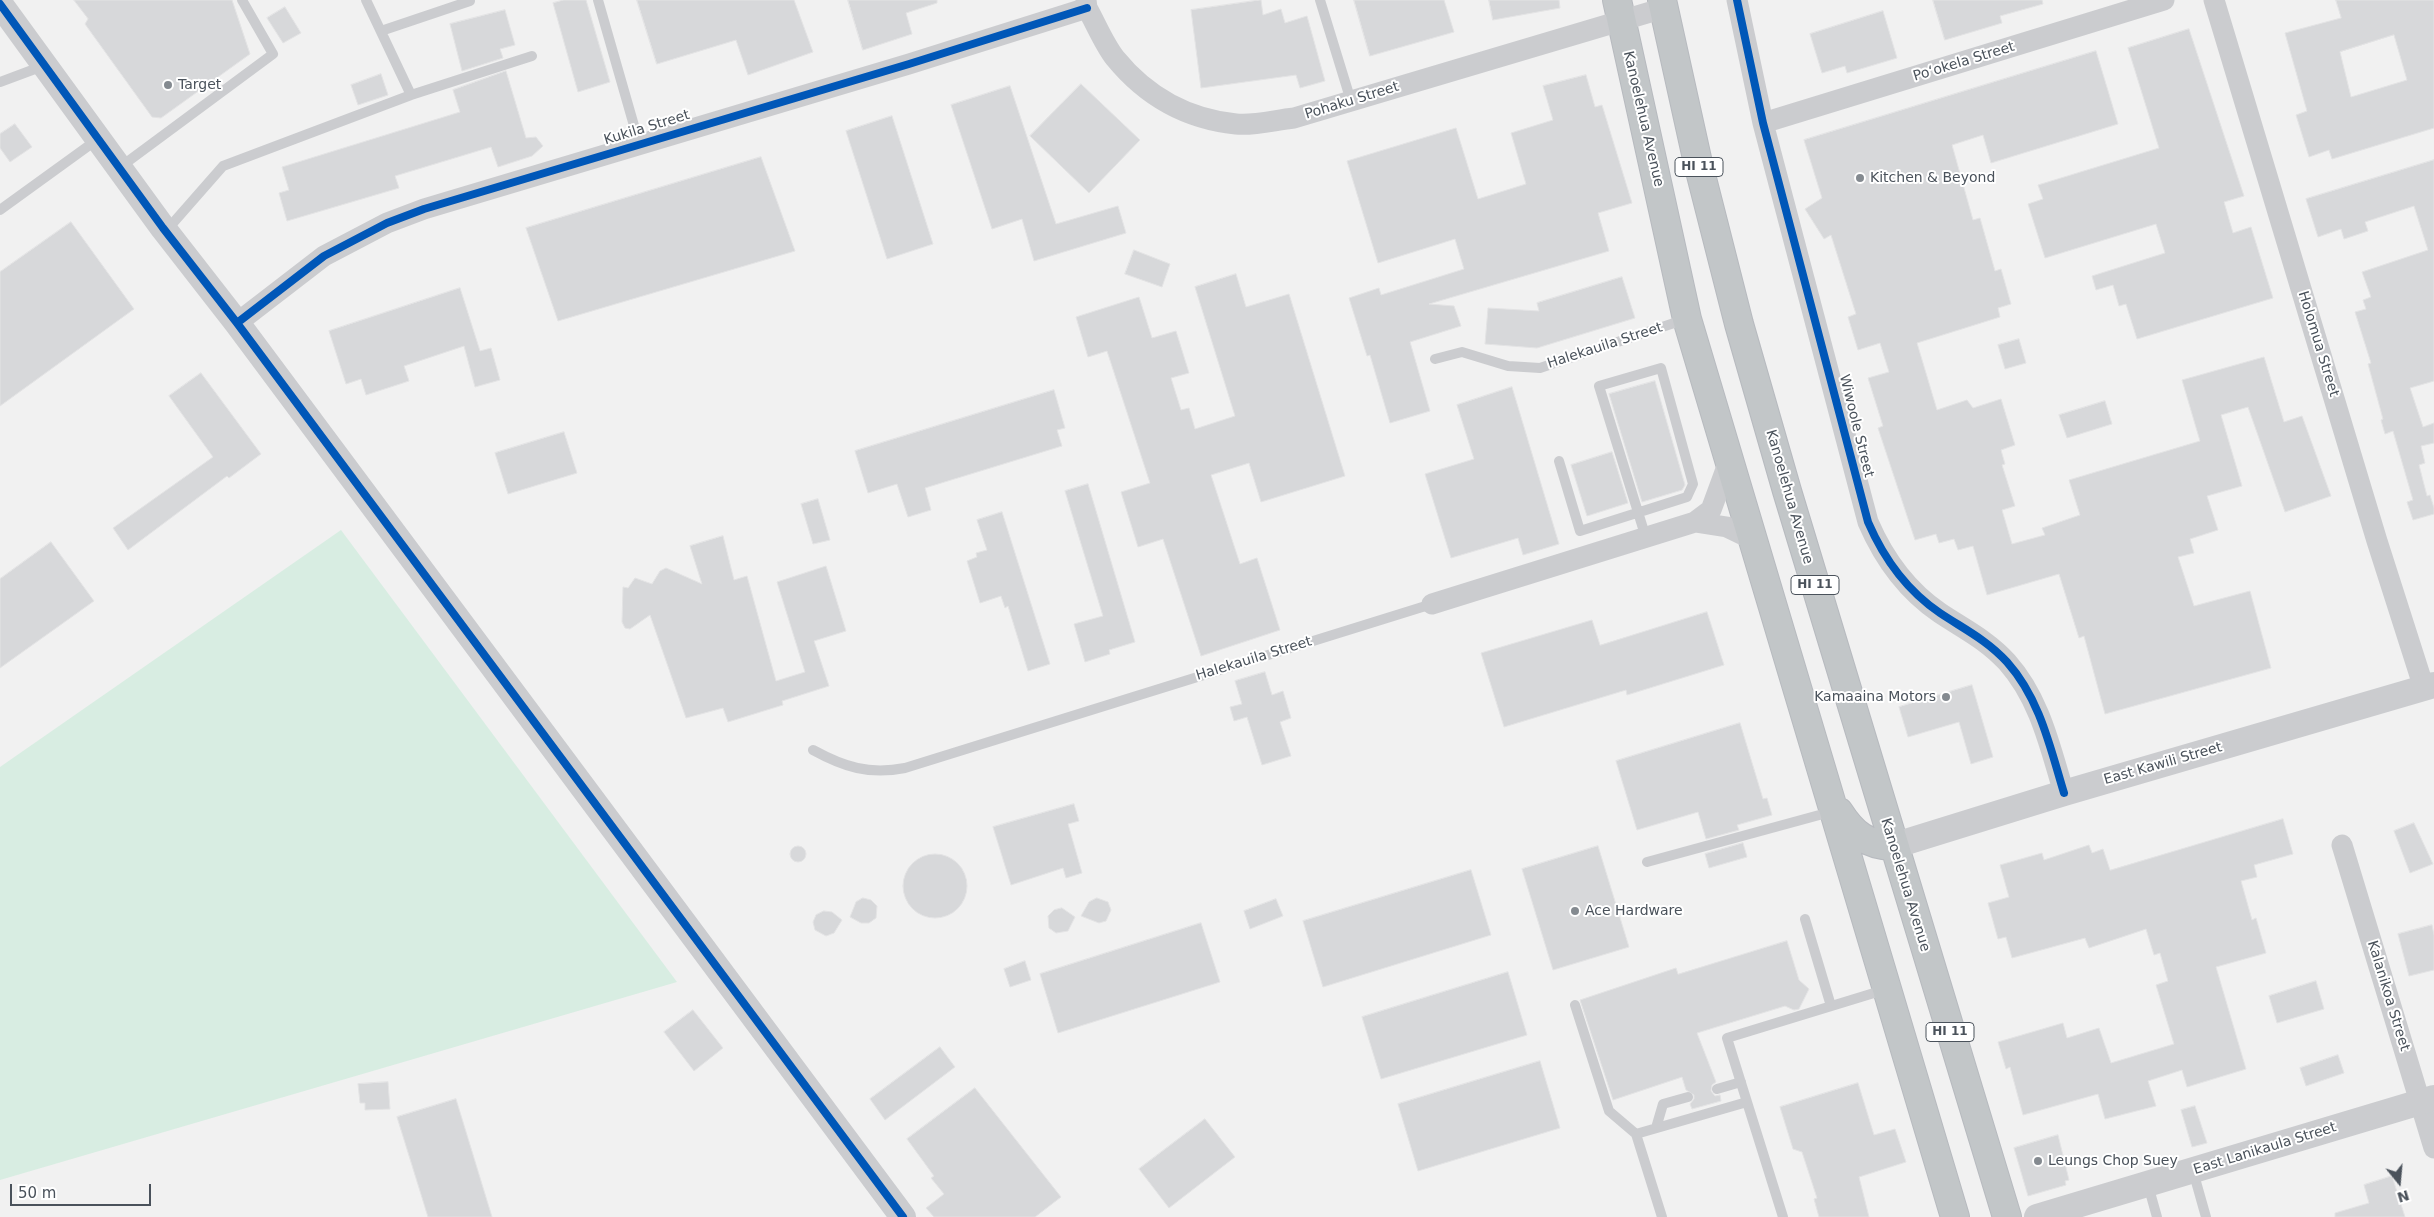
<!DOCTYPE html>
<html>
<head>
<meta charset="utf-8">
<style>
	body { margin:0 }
	#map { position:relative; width:2434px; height:1217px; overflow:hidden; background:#f1f1f1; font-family:"DejaVu Sans",sans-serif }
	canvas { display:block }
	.north { position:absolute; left:2374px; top:1157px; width:50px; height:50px; -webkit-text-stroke:4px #fff; paint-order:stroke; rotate:163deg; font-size:14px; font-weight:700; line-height:20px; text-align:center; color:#4a525b }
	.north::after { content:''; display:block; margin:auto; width:18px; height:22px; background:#4a525b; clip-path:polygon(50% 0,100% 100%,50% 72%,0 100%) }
	.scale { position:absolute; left:10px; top:1184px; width:141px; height:22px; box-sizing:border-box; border:2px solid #4a525b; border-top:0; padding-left:6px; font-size:15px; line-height:18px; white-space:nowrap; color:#4a525b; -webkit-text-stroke:4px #fff; paint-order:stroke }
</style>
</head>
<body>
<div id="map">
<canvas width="2434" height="1217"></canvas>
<div class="north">N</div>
<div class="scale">50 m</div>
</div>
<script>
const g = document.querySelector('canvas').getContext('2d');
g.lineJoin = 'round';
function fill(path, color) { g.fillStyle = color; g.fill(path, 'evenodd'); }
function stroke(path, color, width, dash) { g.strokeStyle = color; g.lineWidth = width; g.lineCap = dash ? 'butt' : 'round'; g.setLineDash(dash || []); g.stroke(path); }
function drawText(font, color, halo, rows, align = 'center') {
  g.font = font + ' "DejaVu Sans",sans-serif'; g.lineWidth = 4; g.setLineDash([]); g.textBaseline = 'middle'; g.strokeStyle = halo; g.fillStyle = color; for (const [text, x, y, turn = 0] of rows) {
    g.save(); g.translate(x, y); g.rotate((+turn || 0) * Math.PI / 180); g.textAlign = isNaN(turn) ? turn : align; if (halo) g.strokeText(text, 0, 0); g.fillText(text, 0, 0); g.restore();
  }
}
fill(new Path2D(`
	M341,530L677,982L0,1180V767Z`), '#d8ede2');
const building = new Path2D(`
	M74,0H232L250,54L161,118L152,117L85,24L88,19Z
	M564,0H586L610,82L578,92L553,3Z
	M637,0H794L813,52L748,75L736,40L657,64Z
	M848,0H937V3L906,13L912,34L863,50Z
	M1261,0L1263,15L1281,9L1285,23L1307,16L1325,81L1300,88L1296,75L1201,88L1191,10Z
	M1354,0H1444L1454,32L1370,56Z
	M1489,0H1559L1560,8L1493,20Z
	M1933,0H2042L2043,4L2000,16L2002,23L1945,40Z
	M2336,0H2434V128L2332,159L2329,150L2309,157L2296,115L2307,111L2285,33L2341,18ZM2394,35L2407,80L2351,97L2340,52Z
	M285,7L301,33L283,43L267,18Z
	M505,10L515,45L500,49L503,58L462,71L450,24Z
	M1883,11L1897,58L1847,73L1845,66L1822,73L1810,34Z
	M2189,29L2244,196L2224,202L2233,233L2251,227L2273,298L2137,339L2126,304L2119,306L2113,285L2096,290L2092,276L2165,253L2156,224L2045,258L2028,204L2043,199L2038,185L2159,148L2128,48Z
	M2096,51L2118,124L1991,163L1983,135L1952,145L1973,220L1980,218L1995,271L2001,269L2011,304L1998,308L2000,317L1917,343L1937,410L1967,400L1973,408L2001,399L2015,445L2001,450L2005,464L2002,465L2015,506L2002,510L2012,544L2045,535L2042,528L2080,515L2069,480L2200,441L2182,380L2264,357L2284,422L2302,416L2331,496L2285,512L2248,407L2221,415L2242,486L2207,496L2218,530L2190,539L2194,553L2178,557L2194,606L2250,591L2271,668L2105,714L2084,636L2079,638L2059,574L1987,595L1973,546L1958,550L1954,539L1939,543L1936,534L1915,540L1878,428L1883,426L1868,378L1889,372L1880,343L1858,350L1848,317L1856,314L1831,235L1824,239L1805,209L1822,198L1804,140Z
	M506,71L526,138L536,137L543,146L532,156L498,167L491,147L395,176L399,188L287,221L279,193L289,190L282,167L460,112L453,90Z
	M381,74L388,95L358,105L351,85Z
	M1586,75L1595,107L1602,105L1632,203L1598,213L1609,251L1429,304L1454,306L1461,326L1410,342L1430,411L1390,423L1370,355L1367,356L1349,298L1379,288L1381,295L1464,269L1455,239L1378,263L1347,161L1456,128L1478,199L1526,184L1511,133L1553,120L1543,86Z
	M1081,84L1140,140L1089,193L1030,136Z
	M1010,86L1056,224L1118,206L1126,233L1034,261L1022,219L992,229L951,105Z
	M892,116L933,244L887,259L846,131Z
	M15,124L32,147L10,162L0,148V134Z
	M761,157L795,251L558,321L526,228Z
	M2434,160V381L2410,388L2423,427L2434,423V443L2421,446L2425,463L2419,465L2427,496L2430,495L2434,508V514L2413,520L2407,502L2413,500L2393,431L2385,434L2381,420L2383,419L2368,364L2371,363L2355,312L2366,309L2363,300L2371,297L2362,272L2428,250L2414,206L2365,222L2368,231L2344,239L2341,229L2318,237L2306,199Z
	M71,222L134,309L0,406V272Z
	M1134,250L1170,264L1162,287L1125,274Z
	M1236,274L1246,307L1289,294L1345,476L1261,502L1249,463L1211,475L1240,564L1257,558L1280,630L1201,656L1163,539L1138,547L1121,492L1150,483L1107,351L1088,357L1076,317L1139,297L1152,338L1176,331L1189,373L1171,378L1181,410L1189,408L1195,429L1235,416L1195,287Z
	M1622,277L1635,318L1537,348L1485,344L1488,308L1539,311L1537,303Z
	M460,288L480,351L491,348L500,380L475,387L464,346L404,366L409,381L366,395L361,379L346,384L329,331Z
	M2019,339L2026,363L2005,369L1998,345Z
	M201,373L261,454L229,478L227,476L128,550L113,528L213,457L169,396Z
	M1655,381L1685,485L1682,490L1642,502L1609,394Z
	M1512,387L1559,544L1523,555L1518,538L1451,558L1425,474L1474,459L1457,405Z
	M1054,390L1065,428L1057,430L1062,446L925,488L931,510L908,517L897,484L868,493L855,451Z
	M2105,401L2112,424L2067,438L2059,415Z
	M564,432L577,473L508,494L495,453Z
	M1612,452L1628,503L1587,516L1571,465Z
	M1088,484L1135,642L1109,650L1110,654L1085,662L1074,624L1103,616L1065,491Z
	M818,499L830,540L813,544L801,504Z
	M1002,512L1050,664L1028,671L1008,606L1005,608L1001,596L980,603L967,561L977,557L976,553L987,550L977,520Z
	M723,536L734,580L747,576L776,681L805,672L777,582L826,566L846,631L814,641L829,686L782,701L783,705L728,722L723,708L686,718L650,615L630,629L625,628L622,622L623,587L628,588L635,578L652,584L660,571L666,568L702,584L690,546Z
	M51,542L94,601L0,668V579Z
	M1707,612L1724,665L1627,695L1626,690L1504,727L1481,653L1592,620L1600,645Z
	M1265,672L1272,695L1283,691L1291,718L1280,722L1291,756L1262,765L1247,717L1234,721L1230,707L1242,704L1235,681Z
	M1972,685L1993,757L1971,764L1959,722L1908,737L1899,707Z
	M1740,723L1763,799L1767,798L1772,815L1737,825L1739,830L1706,839L1698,812L1637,830L1616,761Z
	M1074,804L1079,821L1068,824L1082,873L1066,878L1063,868L1011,885L993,827Z
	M2283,819L2293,854L2254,865L2257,877L2241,881L2252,920L2256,918L2266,953L2216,967L2246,1069L2187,1087L2182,1070L2148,1081L2156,1106L2105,1119L2098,1094L2023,1115L2010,1067L2006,1069L1998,1042L2063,1023L2067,1038L2099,1028L2111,1063L2174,1044L2156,985L2168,981L2160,953L2154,955L2146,929L2089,948L2085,938L2012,958L2006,937L1998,939L1988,903L2009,897L2000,865L2042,853L2044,860L2089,845L2092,853L2103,849L2110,870Z
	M2414,823L2433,864L2410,873L2394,831Z
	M1743,843L1747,857L1709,868L1705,854Z
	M790 854a8 8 0 1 1 16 0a8 8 0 1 1-16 0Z
	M1598,846L1629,947L1553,970L1522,869Z
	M903 886a32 32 0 1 1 64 0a32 32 0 1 1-64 0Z
	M1471,870L1491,935L1323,987L1303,921Z
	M863,898L871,900L877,906L876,918L869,923H861L850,917L856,902Z
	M1097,898L1108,902L1111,910L1106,921L1099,923L1081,916L1089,902Z
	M1276,899L1283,916L1250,929L1244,911Z
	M1062,908L1075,917L1068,931L1056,933L1049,928L1048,916L1054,910Z
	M824,911L832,912L842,920L834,933L826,936L815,930L813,922L816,915Z
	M1201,923L1220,982L1058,1033L1040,974Z
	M2432,925L2434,935V970L2409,976L2398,934Z
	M1787,941L1799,980L1809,989L1799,1009L1794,1010L1785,1006L1697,1033L1716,1082L1712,1085L1711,1091L1715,1096L1720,1095L1721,1101L1692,1109L1690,1104L1694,1099V1095L1686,1090L1682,1077L1613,1100L1580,1000L1676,968L1678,974Z
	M1025,961L1031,980L1010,987L1004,969Z
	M1508,972L1527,1035L1381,1079L1362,1017Z
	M2316,981L2324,1009L2277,1023L2269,996Z
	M693,1010L723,1048L694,1071L664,1032Z
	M940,1047L955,1067L885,1120L870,1099Z
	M2338,1055L2344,1073L2306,1086L2300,1068Z
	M1540,1061L1560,1128L1418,1171L1398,1104Z
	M388,1082L390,1109L365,1110V1103H360L358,1084Z
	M1858,1083L1874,1135L1895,1129L1906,1162L1859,1177L1869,1217H1819L1814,1199L1817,1198L1802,1152L1793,1149L1780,1107Z
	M975,1088L1061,1197L1035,1217H934L926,1208L944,1194L931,1178L934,1176L907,1139Z
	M456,1099L492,1217H428L397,1117Z
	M2195,1106L2207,1143L2192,1147L2181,1110Z
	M1205,1119L1235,1157L1169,1208L1139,1169Z
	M2058,1135L2069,1180L2065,1181L2066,1185L2028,1196L2014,1148Z
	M2392,1176L2405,1217H2335V1213L2369,1203L2364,1185Z`);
fill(building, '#d7d8da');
stroke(building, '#e3e3e4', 1);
const trunk = new Path2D(`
	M1617,0L1687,319L1955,1217
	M1662,0L1698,163L1739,324L1787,491L2007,1217
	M1839,812C1853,834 1867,845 1893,846`);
stroke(trunk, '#b7babf', 30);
stroke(new Path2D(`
	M598,0L639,143
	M1320,0L1351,101
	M381,31L470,1
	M0,82L43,66
	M411,95L532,56
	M119,168L273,54L242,0
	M0,210L98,139
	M166,231L223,166L411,95L366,0
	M1435,359L1462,352L1508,366L1540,368L1686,319
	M1559,461L1580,531L1687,497L1693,484L1661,368L1599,386L1646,538
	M813,750C844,767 869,775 905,768L1432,604
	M1647,862L1834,811
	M1805,919L1831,1006
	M1575,1005L1609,1111L1636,1134
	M1717,1089L1741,1082
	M1747,1102L1727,1038L1887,989
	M1656,1128L1663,1104L1688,1097
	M2193,1171L2206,1217
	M2148,1185L2157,1217
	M1662,1217L1636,1134L1747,1102L1783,1217`), '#cbcccf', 10);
stroke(new Path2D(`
	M1086,0L1087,8C1096,24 1104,44 1115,58C1146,96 1187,119 1236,124C1254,126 1275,120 1294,118L1664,8
	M1737,0L1763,123L1868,522C1884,559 1906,590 1940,613C1964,629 1987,640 2007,662C2040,699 2050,747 2064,793
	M2214,0L2377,541L2424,688
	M1763,123L2164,0
	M237,323L324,256L387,223L424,209L909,64L1087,8
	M1695,522L1727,527L1754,540
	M1432,604L1695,522L1711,510L1729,461
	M2342,845L2434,1148`), '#cbcccf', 21);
stroke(new Path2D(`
	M0,4L163,228L237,323L903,1217
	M1893,846L2064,793L2434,685
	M2037,1217L2434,1098`), '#cbcccf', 26);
stroke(trunk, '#c2c6c8', 28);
stroke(new Path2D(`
	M1737,0L1763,123L1868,522C1884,559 1906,590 1940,613C1964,629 1987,640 2007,662C2040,699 2050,747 2064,793
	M0,4L163,228L237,323L903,1217
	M237,323L324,256L387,223L424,209L909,64L1087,8`), '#0057b8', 8);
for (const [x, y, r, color] of [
	[168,85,5,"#848a90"],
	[1860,178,5,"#848a90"],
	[1946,697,5,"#848a90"],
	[1575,911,5,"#848a90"],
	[2038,1161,5,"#848a90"]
]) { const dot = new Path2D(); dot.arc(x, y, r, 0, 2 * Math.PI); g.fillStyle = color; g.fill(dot); stroke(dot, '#fff', 2); }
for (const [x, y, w] of [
	[1699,167,48],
	[1815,585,48],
	[1950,1032,48]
]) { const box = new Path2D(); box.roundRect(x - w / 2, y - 9.5, w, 19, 4); g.fillStyle = '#fff'; g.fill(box); stroke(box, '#4a525b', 1); }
drawText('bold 12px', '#4a525b', null, [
	["HI 11",1699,167],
	["HI 11",1815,585],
	["HI 11",1950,1032]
]);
drawText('14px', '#4a525b', '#fff', [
	["Po‘okela Street",1964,62,-17],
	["Pohaku Street",1352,101,-17],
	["Kanoelehua Avenue",1643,119,77],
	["Kukila Street",647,128,-17],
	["Holomua Street",2318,344,73],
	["Halekauila Street",1605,346,-18],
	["Wiwoole Street",1856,426,76],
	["Kanoelehua Avenue",1789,497,74],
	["Halekauila Street",1254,659,-17],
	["East Kawili Street",2163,764,-16],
	["Kanoelehua Avenue",1905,885,73],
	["Kalanikoa Street",2388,996,73],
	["East Lanikaula Street",2265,1149,-17]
]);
drawText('14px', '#4a525b', '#fff', [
	["Target",178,85],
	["Kitchen & Beyond",1870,178],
	["Kamaaina Motors",1936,697,"right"],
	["Ace Hardware",1585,911],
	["Leungs Chop Suey",2048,1161]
], 'left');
</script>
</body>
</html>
